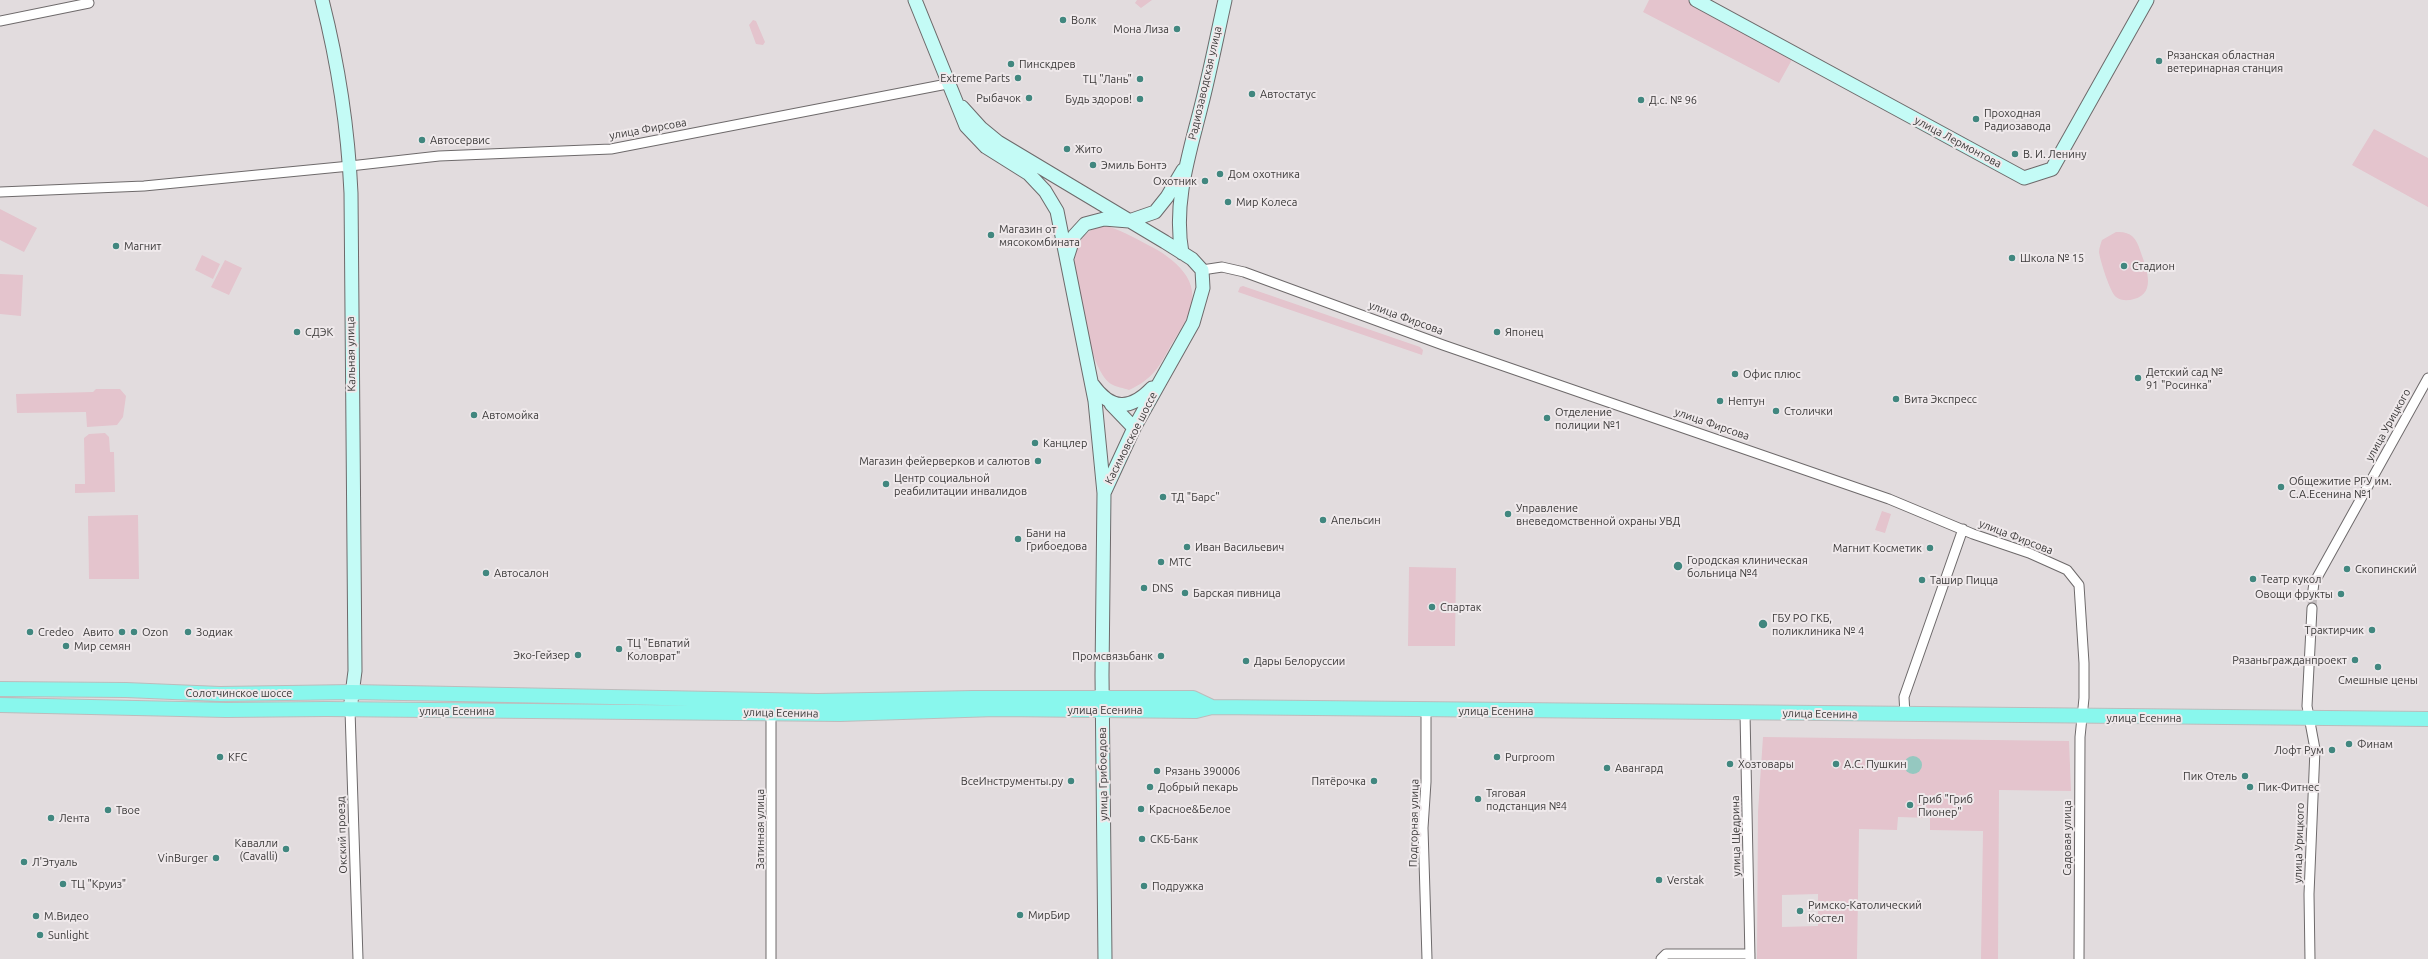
<!DOCTYPE html>
<html>
<head>
<meta charset="utf-8">
<style>
	body { margin:0 }
	canvas { display:block; background:#e2dcde }
</style>
</head>
<body>
<canvas width="2428" height="959"></canvas>
<script>
const g = document.querySelector('canvas').getContext('2d');
g.lineJoin = 'round';
function fill(path, color) { g.fillStyle = color; g.fill(path, 'evenodd'); }
function stroke(path, color, width, dash) { g.strokeStyle = color; g.lineWidth = width; g.lineCap = dash ? 'butt' : 'round'; g.setLineDash(dash || []); g.stroke(path); }
function drawText(font, color, halo, rows, align = 'center') {
  g.font = font + ' Ubuntu,sans-serif'; g.lineWidth = 4; g.setLineDash([]); g.textBaseline = 'middle'; g.strokeStyle = halo; g.fillStyle = color; for (const [text, x, y, turn = 0] of rows) {
    g.save(); g.translate(x, y); g.rotate((+turn || 0) * Math.PI / 180); g.textAlign = isNaN(turn) ? turn : align; if (halo) g.strokeText(text, 0, 0); g.fillText(text, 0, 0); g.restore();
  }
}
fill(new Path2D(`
	M1137,0H1152L1141,8L1135,3Z
	M1649,0H1688L1794,56L1779,83L1643,12Z
	M753,20L756,21L765,42L763,45L756,44L749,25Z
	M2374,129L2428,158V207L2352,165Z
	M0,209L37,228L24,252L0,240Z
	M1103,225C1119,229 1133,237 1148,245C1174,258 1204,281 1188,315C1184,325 1177,335 1171,345C1159,367 1153,379 1129,390C1124,388 1116,387 1111,384C1088,368 1079,289 1074,260C1076,241 1085,231 1103,225Z
	M2116,232C2130,231 2136,237 2140,250C2145,265 2158,293 2134,299C2128,301 2121,301 2116,297C2110,292 2100,260 2099,252C2099,248 2101,243 2102,240Z
	M202,255L220,264L213,279L195,270Z
	M225,260L242,268L229,295L211,287Z
	M0,274L23,275L21,316L0,314Z
	M1243,286L1420,347L1423,350L1422,355L1238,292L1240,287Z
	M96,389H120L126,396L123,417L117,425L87,427L86,412L17,413L16,394L93,392Z
	M105,433L109,437L110,452H114L115,492L75,493V484H85L84,438L89,434Z
	M1882,511L1891,514L1885,533L1875,530Z
	M138,515L139,579H89L88,516Z
	M1409,567L1456,568L1455,646H1408Z
	M1763,737L2069,741L2071,791L1999,790L1998,959H1981L1983,831L1930,830V818L1898,817L1897,830L1859,829L1857,959H1757L1758,812ZM1818,894V926L1782,927V895Z`), '#e4c4cd');
fill(new Path2D(`
	M1904 765a9 9 0 1 1 18 0a9 9 0 1 1-18 0Z`), '#95c8c0');
stroke(new Path2D(`
	M2312,608L2313,590`), '#c1bbbd', 9, [9, 4.5]);
const street = new Path2D(`
	M0,21L89,3
	M0,192L144,186L350,166L439,156L611,149L947,84
	M1202,270L1222,267L1244,272L1443,345L1889,499L1973,534L2029,553L2067,570L2079,585L2084,663V698L2080,737L2079,959
	M2313,590L2314,583L2428,378
	M771,708V959
	M350,710L358,959
	M1426,711V782L1423,828L1427,959
	M1745,713L1750,959
	M1905,715L1904,697L1963,529
	M1661,959L1666,954H1750
	M2310,959L2309,894L2315,749L2307,706L2312,608`);
const secondary = new Path2D(`
	M322,0C338,63 348,128 351,193L355,671L350,710
	M915,0L966,126L986,147L1029,174L1045,191L1057,211L1095,401L1104,493L1102,675L1105,959
	M1696,0L2024,178L2052,169L2147,0
	M962,107L981,128L998,142L1165,242L1192,259L1202,270L1203,288L1193,323L1134,428L1104,493
	M1182,253C1173,203 1189,155 1201,107C1210,72 1217,36 1225,0
	M1067,258L1074,236L1085,224L1104,219L1129,221L1155,212L1167,197L1183,170
	M1093,385C1111,410 1130,411 1152,388
	M1111,404L1134,428`);
const primary = new Path2D(`
	M0,689L126,690L220,694L352,692L818,701L973,698H1193L1212,707
	M0,705L226,710L326,709L840,714L996,709L1196,711L1212,707L2428,719`);
stroke(street, '#6e6a6b', 11);
stroke(secondary, '#6e6a6b', 15);
stroke(primary, '#bcbcbc', 16);
stroke(street, '#fff', 9);
stroke(secondary, '#c4fbf6', 13);
stroke(primary, '#89f7ed', 14);
for (const [x, y, r, color] of [
	[1063,20,4,"#41877f"],
	[1177,29,4,"#41877f"],
	[2159,61,4,"#41877f"],
	[1011,64,4,"#41877f"],
	[1018,78,4,"#41877f"],
	[1140,79,4,"#41877f"],
	[1252,94,4,"#41877f"],
	[1029,98,4,"#41877f"],
	[1140,99,4,"#41877f"],
	[1641,100,4,"#41877f"],
	[1976,119,4,"#41877f"],
	[422,140,4,"#41877f"],
	[1067,149,4,"#41877f"],
	[2015,154,4,"#41877f"],
	[1093,165,4,"#41877f"],
	[1220,174,4,"#41877f"],
	[1205,181,4,"#41877f"],
	[1228,202,4,"#41877f"],
	[991,235,4,"#41877f"],
	[116,246,4,"#41877f"],
	[2012,258,4,"#41877f"],
	[2124,266,4,"#41877f"],
	[297,332,4,"#41877f"],
	[1497,332,4,"#41877f"],
	[1735,374,4,"#41877f"],
	[2138,378,4,"#41877f"],
	[1896,399,4,"#41877f"],
	[1720,401,4,"#41877f"],
	[1776,411,4,"#41877f"],
	[474,415,4,"#41877f"],
	[1547,418,4,"#41877f"],
	[1035,443,4,"#41877f"],
	[1038,461,4,"#41877f"],
	[886,484,4,"#41877f"],
	[2281,487,4,"#41877f"],
	[1163,497,4,"#41877f"],
	[1508,514,4,"#41877f"],
	[1323,520,4,"#41877f"],
	[1018,539,4,"#41877f"],
	[1187,547,4,"#41877f"],
	[1930,548,4,"#41877f"],
	[1161,562,4,"#41877f"],
	[1678,566,5,"#41877f"],
	[2347,569,4,"#41877f"],
	[486,573,4,"#41877f"],
	[2253,579,4,"#41877f"],
	[1922,580,4,"#41877f"],
	[1144,588,4,"#41877f"],
	[1185,593,4,"#41877f"],
	[2341,594,4,"#41877f"],
	[1432,607,4,"#41877f"],
	[1763,624,5,"#41877f"],
	[2372,630,4,"#41877f"],
	[30,632,4,"#41877f"],
	[122,632,4,"#41877f"],
	[134,632,4,"#41877f"],
	[188,632,4,"#41877f"],
	[66,646,4,"#41877f"],
	[619,649,4,"#41877f"],
	[578,655,4,"#41877f"],
	[1161,656,4,"#41877f"],
	[2355,660,4,"#41877f"],
	[1246,661,4,"#41877f"],
	[2378,667,4,"#41877f"],
	[2349,744,4,"#41877f"],
	[2332,750,4,"#41877f"],
	[220,757,4,"#41877f"],
	[1497,757,4,"#41877f"],
	[1730,764,4,"#41877f"],
	[1836,764,4,"#41877f"],
	[1607,768,4,"#41877f"],
	[1157,771,4,"#41877f"],
	[2245,776,4,"#41877f"],
	[1071,781,4,"#41877f"],
	[1374,781,4,"#41877f"],
	[1150,787,4,"#41877f"],
	[2250,787,4,"#41877f"],
	[1478,799,4,"#41877f"],
	[1910,805,4,"#41877f"],
	[1141,809,4,"#41877f"],
	[108,810,4,"#41877f"],
	[51,818,4,"#41877f"],
	[1142,839,4,"#41877f"],
	[286,849,4,"#41877f"],
	[216,858,4,"#41877f"],
	[24,862,4,"#41877f"],
	[1659,880,4,"#41877f"],
	[63,884,4,"#41877f"],
	[1144,886,4,"#41877f"],
	[1800,911,4,"#41877f"],
	[1020,915,4,"#41877f"],
	[36,916,4,"#41877f"],
	[40,935,4,"#41877f"]
]) { const dot = new Path2D(); dot.arc(x, y, r, 0, 2 * Math.PI); g.fillStyle = color; g.fill(dot); stroke(dot, '#efe9eb', 1.5); }
drawText('11px', '#3b3939', '#efe9eb', [
	["Волк",1071,20],
	["Мона Лиза",1169,29,"right"],
	["Рязанская областная",2167,55],
	["ветеринарная станция",2167,68],
	["Пинскдрев",1019,64],
	["Extreme Parts",1010,78,"right"],
	["ТЦ \"Лань\"",1132,79,"right"],
	["Автостатус",1260,94],
	["Рыбачок",1021,98,"right"],
	["Будь здоров!",1132,99,"right"],
	["Д.с. № 96",1649,100],
	["Проходная",1984,113],
	["Радиозавода",1984,126],
	["Автосервис",430,140],
	["Жито",1075,149],
	["В. И. Ленину",2023,154],
	["Эмиль Бонтэ",1101,165],
	["Дом охотника",1228,174],
	["Охотник",1197,181,"right"],
	["Мир Колеса",1236,202],
	["Магазин от",999,229],
	["мясокомбината",999,242],
	["Магнит",124,246],
	["Школа № 15",2020,258],
	["Стадион",2132,266],
	["СДЭК",305,332],
	["Японец",1505,332],
	["Детский сад №",2146,372],
	["91 \"Росинка\"",2146,385],
	["Офис плюс",1743,374],
	["Вита Экспресс",1904,399],
	["Нептун",1728,401],
	["Столички",1784,411],
	["Отделение",1555,412],
	["полиции №1",1555,425],
	["Автомойка",482,415],
	["Канцлер",1043,443],
	["Магазин фейерверков и салютов",1030,461,"right"],
	["Центр социальной",894,478],
	["реабилитации инвалидов",894,491],
	["Общежитие РГУ им.",2289,481],
	["С.А.Есенина №1",2289,494],
	["ТД \"Барс\"",1171,497],
	["Управление",1516,508],
	["вневедомственной охраны УВД",1516,521],
	["Апельсин",1331,520],
	["Бани на",1026,533],
	["Грибоедова",1026,546],
	["Иван Васильевич",1195,547],
	["Магнит Косметик",1922,548,"right"],
	["Городская клиническая",1687,560],
	["больница №4",1687,573],
	["МТС",1169,562],
	["Скопинский",2355,569],
	["Автосалон",494,573],
	["Театр кукол",2261,579],
	["Ташир Пицца",1930,580],
	["DNS",1152,588],
	["Барская пивница",1193,593],
	["Овощи фрукты",2333,594,"right"],
	["Спартак",1440,607],
	["ГБУ РО ГКБ,",1772,618],
	["поликлиника № 4",1772,631],
	["Трактирчик",2364,630,"right"],
	["Credeo",38,632],
	["Авито",114,632,"right"],
	["Ozon",142,632],
	["Зодиак",196,632],
	["ТЦ \"Евпатий",627,643],
	["Коловрат\"",627,656],
	["Мир семян",74,646],
	["Эко-Гейзер",570,655,"right"],
	["Промсвязьбанк",1153,656,"right"],
	["Рязаньгражданпроект",2347,660,"right"],
	["Дары Белоруссии",1254,661],
	["Смешные цены",2378,680,"center"],
	["Финам",2357,744],
	["Лофт Рум",2324,750,"right"],
	["KFC",228,757],
	["Purproom",1505,757],
	["Хозтовары",1738,764],
	["А.С. Пушкин",1844,764],
	["Авангард",1615,768],
	["Рязань 390006",1165,771],
	["Пик Отель",2237,776,"right"],
	["ВсеИнструменты.ру",1063,781,"right"],
	["Пятёрочка",1366,781,"right"],
	["Добрый пекарь",1158,787],
	["Пик-Фитнес",2258,787],
	["Тяговая",1486,793],
	["подстанция №4",1486,806],
	["Гриб \"Гриб",1918,799],
	["Пионер\"",1918,812],
	["Красное&Белое",1149,809],
	["Твое",116,810],
	["Лента",59,818],
	["СКБ-Банк",1150,839],
	["Кавалли",278,843,"right"],
	["(Cavalli)",278,856,"right"],
	["VinBurger",208,858,"right"],
	["Л'Этуаль",32,862],
	["Verstak",1667,880],
	["ТЦ \"Круиз\"",71,884],
	["Подружка",1152,886],
	["Римско-Католический",1808,905],
	["Костел",1808,918],
	["МирБир",1028,915],
	["М.Видео",44,916],
	["Sunlight",48,935]
], 'left');
drawText('11px', '#3b3939', '#efe9eb', [
	["Радиозаводская улица",1205,83,-77],
	["улица Фирсова",648,129,-10],
	["улица Лермонтова",1958,142,28],
	["улица Фирсова",1406,318,20],
	["Кальная улица",351,354,-91],
	["улица Фирсова",1712,424,19],
	["улица Урицкого",2388,425,-61],
	["Касимовское шоссе",1131,438,-63],
	["улица Фирсова",2016,537,21],
	["Солотчинское шоссе",239,693],
	["улица Есенина",1105,710],
	["улица Есенина",457,711],
	["улица Есенина",1496,711],
	["улица Есенина",781,713,1],
	["улица Есенина",1820,714,1],
	["улица Есенина",2144,718],
	["улица Грибоедова",1103,774,-91],
	["Подгорная улица",1414,823,-89],
	["Затинная улица",760,829,-90],
	["Окский проезд",342,835,-92],
	["улица Щедрина",1736,836,-91],
	["Садовая улица",2067,838,-90],
	["улица Урицкого",2299,843,-88]
]);
</script>
</body>
</html>
